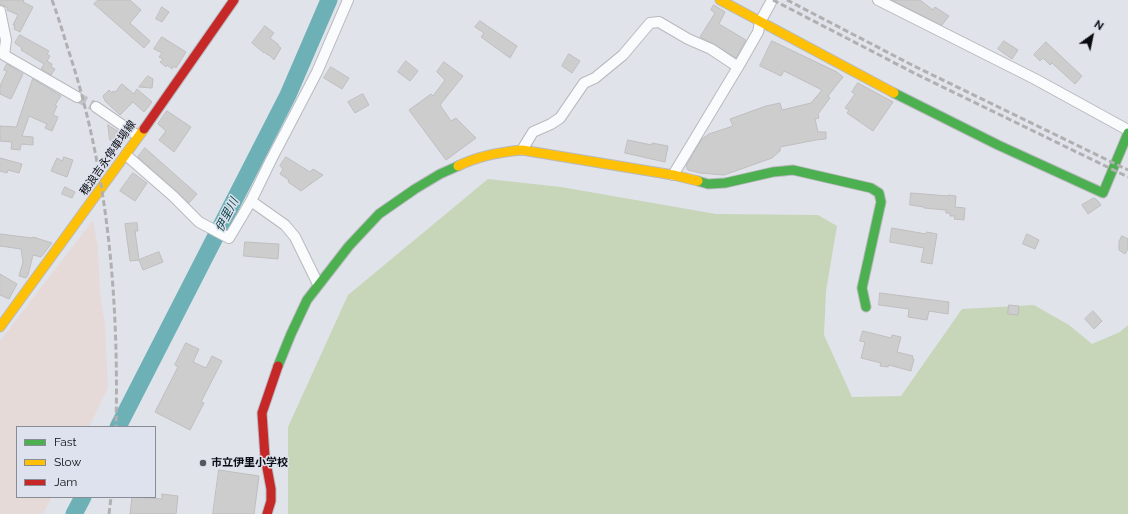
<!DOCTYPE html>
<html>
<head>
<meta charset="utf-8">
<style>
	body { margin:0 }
	#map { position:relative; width:1128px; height:514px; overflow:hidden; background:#e1e3ea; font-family:Raleway,sans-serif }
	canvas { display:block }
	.legend { position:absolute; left:16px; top:426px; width:140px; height:72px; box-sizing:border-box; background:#dde2ee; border:1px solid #898c95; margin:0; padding:5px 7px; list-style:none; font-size:12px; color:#0a0c10 }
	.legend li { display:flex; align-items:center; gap:8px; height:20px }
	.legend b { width:20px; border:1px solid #898c95 }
	.north { position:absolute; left:1072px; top:16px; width:40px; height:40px; -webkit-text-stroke:3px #dde2ee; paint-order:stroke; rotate:33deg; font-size:11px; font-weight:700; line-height:16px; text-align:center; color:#0a0c10 }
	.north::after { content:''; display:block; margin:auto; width:14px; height:18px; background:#0a0c10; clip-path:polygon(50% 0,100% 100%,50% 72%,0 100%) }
</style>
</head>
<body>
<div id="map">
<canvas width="1128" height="514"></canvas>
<ul class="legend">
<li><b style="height:5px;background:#4caf50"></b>Fast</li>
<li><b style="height:5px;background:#ffc107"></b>Slow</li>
<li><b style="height:5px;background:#c62828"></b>Jam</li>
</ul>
<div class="north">N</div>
</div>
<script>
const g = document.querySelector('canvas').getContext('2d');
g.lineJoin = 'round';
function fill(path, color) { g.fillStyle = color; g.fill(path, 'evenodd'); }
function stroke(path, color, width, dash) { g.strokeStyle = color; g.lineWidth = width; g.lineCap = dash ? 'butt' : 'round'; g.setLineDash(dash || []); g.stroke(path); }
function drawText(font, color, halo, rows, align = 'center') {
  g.font = font + ' Raleway,"Noto Sans JP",sans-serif'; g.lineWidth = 3; g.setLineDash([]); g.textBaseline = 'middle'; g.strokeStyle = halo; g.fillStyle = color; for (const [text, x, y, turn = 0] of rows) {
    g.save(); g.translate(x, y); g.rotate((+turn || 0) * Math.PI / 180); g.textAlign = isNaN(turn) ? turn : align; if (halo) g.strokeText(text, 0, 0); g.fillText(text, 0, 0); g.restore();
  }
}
fill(new Path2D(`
	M93,220L98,248L100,293L105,324L108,388L89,427H17V497H52L43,514H0V341Z`), '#e6dad8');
fill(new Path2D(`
	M488,179L561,187L716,214L818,215L837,226L826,291L824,335L852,397L901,396L962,309L1034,305L1069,325L1092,344L1120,332L1128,325V514H288V427L348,295Z`), '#c7d5b9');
stroke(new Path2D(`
	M118,427L288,95L329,0
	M74,514L83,497`), '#6db1b6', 17);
const building = new Path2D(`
	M0,0H24L23,2L33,7L20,32L14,29L15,25H13L18,15L7,10L8,8L0,4Z
	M98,0H130L141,10L130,23L150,41L144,48L94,4Z
	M892,0H920L933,10L935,7L949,16L942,25Z
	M714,5L725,12L719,24L746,40L736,58L714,44L700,37L715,13L711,10Z
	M162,7L169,12L162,22L156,19Z
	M480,21L517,46L510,58L481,37L484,33L475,27Z
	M265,26L274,33L270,38L279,45L278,46L281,48L274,60L269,55H268L264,52V53L252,43Z
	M20,35L49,51L47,54L50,56L47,61L52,64L51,67L55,69L51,75L41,69L44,64L21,50L22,48L15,43Z
	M162,37L186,52L176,68L174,66L172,69L167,65L166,67L160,62L163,59L159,57L162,53L154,49Z
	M772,41L837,72L843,77L828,96L830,98L818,114L819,118L815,119L818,132H826V139L816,140L780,147V151L772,158L724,175L700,173L688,170L686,166L702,139L709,134L733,126L730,119L766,106L780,103L782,110L811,103L822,90L784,71L781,76L760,66Z
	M1004,41L1018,50L1012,59L998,49Z
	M1046,42L1082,76L1075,84L1052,63L1050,65L1043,58L1040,61L1034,55Z
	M569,54L580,61L572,73L562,66Z
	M406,61L418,71L410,81L398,72Z
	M444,62L463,76L440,105L451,121L456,118L476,138L446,160L409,110L431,94L433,96L445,80L437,72Z
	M7,64L23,74L11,99L0,94V86L7,71L4,70Z
	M331,67L349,78L342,89L324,78Z
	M148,76L153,79L152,88L139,87Z
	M33,79L61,96L55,105L57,106L53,115L58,117L52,131L45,128L47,124L29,116L22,136L33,137V145L21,144L20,150L11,149L12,142L0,141V126L16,127Z
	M858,83L893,102L873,131L847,113L849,110L845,108L855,94L852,92Z
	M122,84L134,94L137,89L152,102L144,112L133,102L120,115L105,101L103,96L109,90L112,93L113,91L115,92Z
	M363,94L369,105L355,113L348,102Z
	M167,111L191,127L174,152L159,140L166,131L158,124Z
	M108,125L127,137L120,147L110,140Z
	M628,140L652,145V143L668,146L665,162L625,153Z
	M145,148L197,194L189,203L138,157Z
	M64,157L73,160L67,177L51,171L57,158L62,161Z
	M286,157L310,172L313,169L323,175L301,191L288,182L289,180L280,174L283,169L280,166Z
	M0,158L22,164L19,173L8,170L7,173L0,171Z
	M133,173L147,183L135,201L120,191Z
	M65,187L75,192L72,198L62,194Z
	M911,193L948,196V195L956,196L955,207L965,208L964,220L954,219L955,216H950V213H946V210L924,208V207L910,205Z
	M1094,198L1097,200L1101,205L1088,214L1082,205Z
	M137,223L138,231H135L139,260L130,261L125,224Z
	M892,228L926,234L927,232L937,234L932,264L921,262L924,248L890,242Z
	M0,234L32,238L33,237L52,243L41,257L33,255L28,275L26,278L19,276L23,262L21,249L0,246Z
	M1027,234L1039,240L1035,249L1023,244Z
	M1122,236L1128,239V249L1125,254L1119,250V242Z
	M245,242L279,244L278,259L244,256Z
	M159,252L163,262L143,270L139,260Z
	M0,274L17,284L9,299L0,295Z
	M880,293L949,302L948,314L929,311L927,320L908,317L909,309L879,305Z
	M1009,305L1019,306L1018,315L1008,314Z
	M1093,311L1102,321L1094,329L1085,319Z
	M863,331L891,338L892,335L901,337L897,352L913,356L912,358L914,359L911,371L889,365L888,367L880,366L881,363L861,358L865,342L860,341Z
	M186,343L199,349L193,362L206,368L212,356L222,361L201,402L204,403L190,430L155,412L178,367L175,365Z
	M219,470L259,476L254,514H213Z
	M162,494L178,496L176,514H130L132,497L162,499Z`);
fill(building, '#cecdce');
stroke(building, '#bebdbf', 1);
stroke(new Path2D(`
	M77,97L96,107`), '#c1c3c9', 10, [10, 5]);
const street = new Path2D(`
	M878,0L1035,79L1128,130
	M0,11L6,40L4,55L77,97
	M96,107L138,136
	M522,150L533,132L551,124L560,118L584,83L595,78L623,55L650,23L659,22L688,39L711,49L738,67
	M126,155L173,196L199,222L229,238L251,201L271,160L317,72L348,0
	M673,175L738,67L758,32L760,22L771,2
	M251,201L285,225L295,237L318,284`);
const fast = new Path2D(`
	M894,93L998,145L1103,193L1128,133
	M698,181L708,184L725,183L773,172L793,170L871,188L879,193L881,202L862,288L866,307
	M278,366L291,334L307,300L349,246L379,214L415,189L440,174L458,166`);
const slow = new Path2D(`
	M720,0L894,93
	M458,166C478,156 500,152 522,150L673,175L698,181
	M0,327L144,129`);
const jam = new Path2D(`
	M144,129L234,0
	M267,514L271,501V489L265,457L262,413L278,366`);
stroke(street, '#b7b9be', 12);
stroke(fast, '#b7b9be', 11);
stroke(slow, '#b7b9be', 11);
stroke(jam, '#b7b9be', 11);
stroke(street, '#fafbfc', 10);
stroke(fast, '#4caf50', 9);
stroke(slow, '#ffc107', 9);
stroke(jam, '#c62828', 9);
stroke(new Path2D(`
	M52,0C58,16 63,33 68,49C108,169 119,301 116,427
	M773,0L916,74L1128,177
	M787,0L912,65L1128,170
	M109,514L111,497`), '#b0b0b2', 3, [6, 3]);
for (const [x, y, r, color] of [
	[203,463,4,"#55575c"]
]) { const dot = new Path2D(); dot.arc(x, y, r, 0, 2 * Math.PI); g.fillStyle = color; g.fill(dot); stroke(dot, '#dde2ee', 1.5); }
drawText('11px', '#0a0c10', '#dde2ee', [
	["穂浪吉永停車場線",108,158,-55]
]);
drawText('bold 11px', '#0a0c10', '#dde2ee', [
	["市立伊里小学校",211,463]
], 'left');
drawText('italic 12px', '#124a4d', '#dde2ee', [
	["伊里川",227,215,-63]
]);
</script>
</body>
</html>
